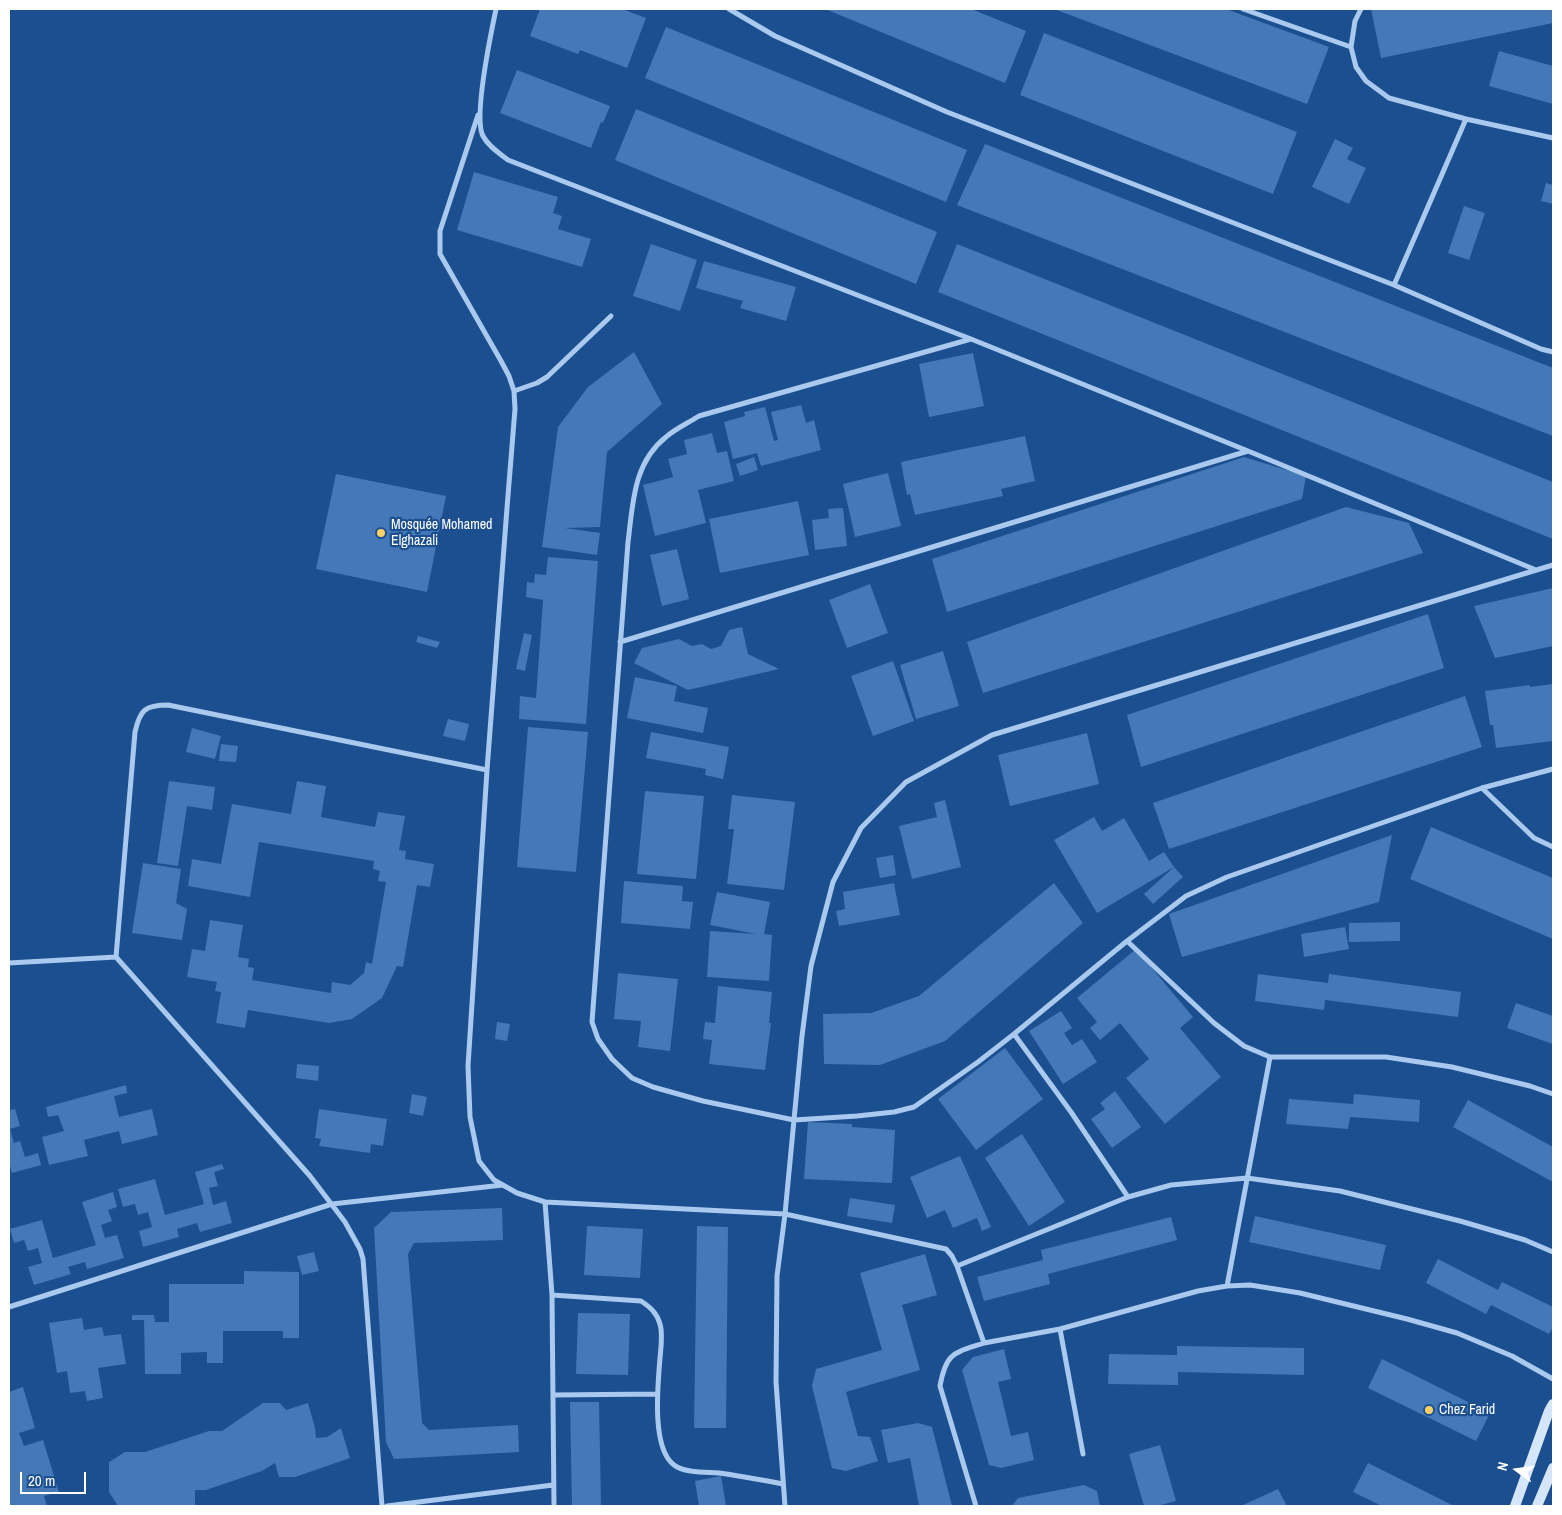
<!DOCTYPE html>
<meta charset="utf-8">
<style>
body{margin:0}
#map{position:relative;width:1562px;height:1515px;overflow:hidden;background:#1b4f8f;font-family:"Archivo Narrow",sans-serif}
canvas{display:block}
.frame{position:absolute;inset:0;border:10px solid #fff;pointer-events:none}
.north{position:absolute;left:1492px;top:1445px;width:50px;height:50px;-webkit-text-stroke:4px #1b4f8f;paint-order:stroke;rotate:284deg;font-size:14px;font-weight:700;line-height:20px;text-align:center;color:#fff}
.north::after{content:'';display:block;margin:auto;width:18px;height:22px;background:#fff;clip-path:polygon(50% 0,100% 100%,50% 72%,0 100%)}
.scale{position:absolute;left:20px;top:1472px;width:66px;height:22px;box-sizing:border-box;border:2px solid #fff;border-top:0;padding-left:6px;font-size:15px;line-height:18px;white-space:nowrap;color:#fff;-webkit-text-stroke:4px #1b4f8f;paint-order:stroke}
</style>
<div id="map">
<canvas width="1562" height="1515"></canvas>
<div class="frame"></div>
<div class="north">N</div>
<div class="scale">20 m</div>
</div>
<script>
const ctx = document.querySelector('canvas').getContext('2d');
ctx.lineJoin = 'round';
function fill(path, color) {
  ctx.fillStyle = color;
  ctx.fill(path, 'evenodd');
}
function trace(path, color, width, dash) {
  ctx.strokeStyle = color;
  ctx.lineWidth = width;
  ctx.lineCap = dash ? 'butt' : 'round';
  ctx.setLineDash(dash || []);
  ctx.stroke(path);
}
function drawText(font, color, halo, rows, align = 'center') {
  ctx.font = font + ' "Archivo Narrow",sans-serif';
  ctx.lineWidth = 4.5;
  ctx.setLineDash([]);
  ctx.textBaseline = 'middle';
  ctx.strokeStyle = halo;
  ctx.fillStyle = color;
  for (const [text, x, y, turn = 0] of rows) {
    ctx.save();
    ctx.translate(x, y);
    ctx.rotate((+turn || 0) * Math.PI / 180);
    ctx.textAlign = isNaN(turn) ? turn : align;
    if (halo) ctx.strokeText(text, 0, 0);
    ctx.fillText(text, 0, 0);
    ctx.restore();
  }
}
const building = new Path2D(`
 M 540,9 L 622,9 L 646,18 L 627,68 L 580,50 L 578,54 L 530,36 Z
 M 825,9 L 971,9 L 1026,31 L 1005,83 Z
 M 1054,9 L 1226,9 L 1329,47 L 1307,104 Z
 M 1371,9 L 1553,9 L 1553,23 L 1381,58 Z
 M 666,27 L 967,150 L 946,202 L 645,78 Z
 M 1044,33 L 1297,132 L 1273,194 L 1020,95 Z
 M 1499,51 L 1553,66 L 1553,104 L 1489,86 Z
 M 517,70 L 610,106 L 603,123 L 601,122 L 591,148 L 500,113 Z
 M 636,109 L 937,232 L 916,284 L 615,160 Z
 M 1335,139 L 1353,148 L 1347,159 L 1366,168 L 1349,204 L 1312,187 Z
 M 985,144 L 1553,368 L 1553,436 L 957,205 Z
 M 474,172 L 558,197 L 553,213 L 562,216 L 558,229 L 591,239 L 582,267 L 457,230 Z
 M 1546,183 L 1553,185 L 1553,204 L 1541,201 Z
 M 1464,206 L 1485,213 L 1469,260 L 1448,253 Z
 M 651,244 L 697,260 L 680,311 L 633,296 Z
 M 957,244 L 1553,482 L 1553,539 L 938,292 Z
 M 704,261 L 796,287 L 786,321 L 740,308 L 743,301 L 696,288 Z
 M 634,352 L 662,404 L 607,452 L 600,527 L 565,528 L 600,533 L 597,555 L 542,547 L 558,427 L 588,387 Z
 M 973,353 L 984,406 L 929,417 L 919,364 Z
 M 801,405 L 806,423 L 814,420 L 821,450 L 761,466 L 757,453 L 733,459 L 724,422 L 745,416 L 744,412 L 765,407 L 774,441 L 778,440 L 771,412 Z
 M 712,433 L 717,453 L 727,451 L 734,481 L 698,490 L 706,523 L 655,536 L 643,485 L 673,477 L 668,459 L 687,454 L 684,440 Z
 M 1025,436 L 1035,481 L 1001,489 L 1003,496 L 915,515 L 910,494 L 907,495 L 901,462 Z
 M 754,457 L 758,470 L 740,476 L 736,464 Z
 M 1244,457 L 1306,476 L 1302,499 L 947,612 L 932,559 Z
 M 888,473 L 901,526 L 855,537 L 843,484 Z
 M 336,474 L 446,496 L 427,592 L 316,569 Z
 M 798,501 L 809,555 L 720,573 L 709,519 Z
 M 1346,507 L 1409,523 L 1423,553 L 983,693 L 967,642 Z
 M 843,508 L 847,546 L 815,550 L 812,520 L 829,518 L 828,509 Z
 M 677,549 L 689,599 L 662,606 L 650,555 Z
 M 548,557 L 598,561 L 586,724 L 519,719 L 520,696 L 536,698 L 543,600 L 526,597 L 527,582 L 534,583 L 535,574 L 546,575 Z
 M 870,584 L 888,633 L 847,648 L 829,600 Z
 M 1553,588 L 1553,646 L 1495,658 L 1474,606 Z
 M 1428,614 L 1444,668 L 1141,767 L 1127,715 Z
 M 742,627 L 748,654 L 779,669 L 688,690 L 634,663 L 642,648 L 679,639 L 692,646 L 702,644 L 711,649 L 721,646 L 729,630 Z
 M 524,633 L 532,635 L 525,671 L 516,669 Z
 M 418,636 L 440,642 L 437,648 L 416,642 Z
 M 943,651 L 959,706 L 916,719 L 900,665 Z
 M 893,661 L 914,721 L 873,736 L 851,676 Z
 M 635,677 L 677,686 L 674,701 L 708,708 L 703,733 L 627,718 Z
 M 1553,684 L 1553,741 L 1496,748 L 1493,725 L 1490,725 L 1485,691 L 1530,685 L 1530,687 Z
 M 1465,696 L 1482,747 L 1169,849 L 1153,803 Z
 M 448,719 L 469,724 L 465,741 L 443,736 Z
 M 528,727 L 588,732 L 576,872 L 517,867 Z
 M 192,728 L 221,736 L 215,759 L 186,752 Z
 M 651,732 L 729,747 L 723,779 L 705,775 L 706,769 L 646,758 Z
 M 1087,733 L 1099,784 L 1010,806 L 998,755 Z
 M 221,744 L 238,746 L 236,762 L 219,761 Z
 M 169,781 L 215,787 L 212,810 L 187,806 L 178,866 L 157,863 Z
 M 297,781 L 326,786 L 321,817 L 375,827 L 378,812 L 405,816 L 399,850 L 406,851 L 405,859 L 434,864 L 430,887 L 417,885 L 403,967 L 397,966 L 382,998 L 352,1019 L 329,1023 L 248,1010 L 245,1028 L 216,1023 L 221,992 L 215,991 L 217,982 L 187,977 L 192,949 L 205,951 L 210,920 L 243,925 L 238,957 L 249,959 L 248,967 L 254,968 L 252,980 L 331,993 L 332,982 L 350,985 L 364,973 L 366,962 L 372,964 L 386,882 L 378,881 L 380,871 L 373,869 L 374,861 L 259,842 L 250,897 L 188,886 L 192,859 L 221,864 L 232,804 L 291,814 Z
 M 645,791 L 704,796 L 696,879 L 637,874 Z
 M 732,795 L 795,802 L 784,890 L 727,884 L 734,829 L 728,829 Z
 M 945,800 L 961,867 L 912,879 L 899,826 L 937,817 L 934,803 Z
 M 1094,817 L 1102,831 L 1124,818 L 1149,861 L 1164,852 L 1174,867 L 1097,913 L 1054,840 Z
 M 1431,827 L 1553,878 L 1553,939 L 1410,879 Z
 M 1392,835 L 1379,902 L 1182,957 L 1169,914 Z
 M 893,855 L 896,875 L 880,878 L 876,858 Z
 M 143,863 L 181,869 L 176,903 L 187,909 L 182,940 L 132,933 Z
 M 1174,867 L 1183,877 L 1153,904 L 1144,894 Z
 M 624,881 L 683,886 L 682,901 L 693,902 L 690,929 L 621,923 Z
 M 894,883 L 900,915 L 839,926 L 836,911 L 845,909 L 843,892 Z
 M 1054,883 L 1083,923 L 945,1041 L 880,1065 L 824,1064 L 823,1014 L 871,1013 L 919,996 Z
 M 717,892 L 770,902 L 764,934 L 772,935 L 769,981 L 707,977 L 710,931 L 756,934 L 710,925 Z
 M 1400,922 L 1400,941 L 1349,942 L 1349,923 Z
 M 1345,927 L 1349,949 L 1304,957 L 1301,934 Z
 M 1136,949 L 1193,1017 L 1180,1028 L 1221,1077 L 1165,1124 L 1126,1078 L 1149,1059 L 1120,1023 L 1100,1040 L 1090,1028 L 1097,1022 L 1077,998 Z
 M 618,973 L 678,979 L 670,1051 L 638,1047 L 641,1021 L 614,1019 Z
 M 1258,974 L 1328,983 L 1329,974 L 1461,992 L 1458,1017 L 1325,1000 L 1324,1010 L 1255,1001 Z
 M 718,986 L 772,992 L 769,1023 L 771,1023 L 765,1070 L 709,1064 L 712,1040 L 703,1039 L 705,1022 L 715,1023 Z
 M 1516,1003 L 1553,1016 L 1553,1044 L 1507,1028 Z
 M 1061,1011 L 1072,1028 L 1064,1033 L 1072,1045 L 1082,1039 L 1097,1062 L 1063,1084 L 1029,1031 Z
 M 497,1022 L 510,1024 L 507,1041 L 495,1039 Z
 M 1005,1048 L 1043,1099 L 976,1150 L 938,1099 Z
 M 297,1064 L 319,1066 L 318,1081 L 296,1078 Z
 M 126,1085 L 127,1093 L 114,1096 L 119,1117 L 152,1109 L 158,1135 L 122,1144 L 119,1131 L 84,1140 L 88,1156 L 49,1165 L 42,1137 L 64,1131 L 58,1115 L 48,1117 L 46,1107 Z
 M 1115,1091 L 1141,1127 L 1112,1148 L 1091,1119 L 1105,1109 L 1100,1103 Z
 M 412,1094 L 427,1097 L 423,1116 L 409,1113 Z
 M 1354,1094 L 1420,1100 L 1419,1122 L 1350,1117 L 1348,1129 L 1286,1124 L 1289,1099 L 1353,1104 Z
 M 1468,1100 L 1553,1147 L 1553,1182 L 1453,1127 Z
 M 15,1109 L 20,1126 L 10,1129 L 14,1143 L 20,1141 L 25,1157 L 38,1153 L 41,1165 L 12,1173 L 9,1162 L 9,1110 Z
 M 319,1109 L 387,1119 L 383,1146 L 371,1144 L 370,1153 L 319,1146 L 321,1139 L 315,1138 Z
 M 808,1122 L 852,1124 L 852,1127 L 895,1130 L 892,1183 L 804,1179 Z
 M 1022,1134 L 1065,1202 L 1029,1226 L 985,1158 Z
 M 960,1156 L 991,1227 L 982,1231 L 977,1218 L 953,1228 L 945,1210 L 927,1218 L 910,1177 Z
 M 222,1164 L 224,1169 L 214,1172 L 218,1186 L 209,1188 L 213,1205 L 226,1201 L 232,1223 L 200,1232 L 197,1223 L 177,1229 L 179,1237 L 143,1247 L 139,1231 L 152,1227 L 148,1212 L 138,1215 L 135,1204 L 123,1207 L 118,1189 L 155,1179 L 165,1215 L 204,1204 L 195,1172 Z
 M 113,1192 L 117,1207 L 108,1210 L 112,1221 L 101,1225 L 105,1238 L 117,1235 L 124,1258 L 87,1269 L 85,1262 L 68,1267 L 71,1274 L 34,1285 L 28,1267 L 42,1263 L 38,1248 L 28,1251 L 24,1240 L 14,1243 L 10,1229 L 42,1220 L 53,1258 L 96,1245 L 82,1202 Z
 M 850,1198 L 895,1205 L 892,1223 L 847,1216 Z
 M 502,1208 L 503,1240 L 414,1243 L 408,1254 L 422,1423 L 429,1430 L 518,1425 L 519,1452 L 394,1459 L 386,1442 L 374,1228 L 391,1212 Z
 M 1255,1216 L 1386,1245 L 1380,1270 L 1249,1242 Z
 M 1171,1217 L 1177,1240 L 1048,1274 L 1050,1284 L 984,1301 L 977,1277 L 1043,1260 L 1041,1250 Z
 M 587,1226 L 643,1229 L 640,1278 L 584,1275 Z
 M 697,1226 L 728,1227 L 726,1428 L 694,1428 Z
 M 314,1252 L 319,1271 L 302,1275 L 297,1256 Z
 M 925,1254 L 937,1295 L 902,1305 L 920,1370 L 846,1392 L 858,1436 L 870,1437 L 878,1461 L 846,1471 L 832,1468 L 812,1386 L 816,1369 L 882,1350 L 860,1273 Z
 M 1438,1259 L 1498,1290 L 1502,1282 L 1553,1307 L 1553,1327 L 1549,1334 L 1491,1305 L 1486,1314 L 1426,1283 Z
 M 244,1271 L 299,1272 L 299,1338 L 283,1338 L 283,1331 L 223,1331 L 223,1363 L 207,1363 L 207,1352 L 181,1353 L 181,1374 L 145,1374 L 144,1320 L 132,1320 L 132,1315 L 154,1315 L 155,1322 L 169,1322 L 169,1284 L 244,1284 Z
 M 578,1313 L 630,1314 L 628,1375 L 576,1374 Z
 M 82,1318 L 84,1330 L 102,1327 L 104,1336 L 121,1334 L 126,1364 L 98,1368 L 103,1398 L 87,1401 L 85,1391 L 70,1393 L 67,1371 L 57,1373 L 49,1323 Z
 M 1177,1346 L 1304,1348 L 1304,1375 L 1178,1372 L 1178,1385 L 1108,1384 L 1109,1354 L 1177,1355 Z
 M 1004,1349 L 1011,1379 L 998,1382 L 1011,1436 L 1028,1432 L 1034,1460 L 1001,1468 L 989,1465 L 962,1370 L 973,1357 Z
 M 1382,1359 L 1490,1413 L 1476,1441 L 1368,1388 Z
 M 23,1387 L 35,1428 L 19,1433 L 24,1446 L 43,1440 L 59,1492 L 44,1496 L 47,1506 L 9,1506 L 9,1392 Z
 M 570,1402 L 599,1402 L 601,1506 L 572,1506 Z
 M 263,1403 L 280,1403 L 286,1410 L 308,1403 L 315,1428 L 316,1438 L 327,1437 L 341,1428 L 350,1458 L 295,1477 L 279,1477 L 275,1463 L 262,1471 L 206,1490 L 195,1490 L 195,1506 L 118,1506 L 109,1492 L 109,1462 L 125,1452 L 145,1452 L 209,1431 L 222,1431 Z
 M 918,1423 L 932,1427 L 952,1506 L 919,1506 L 910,1458 L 888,1463 L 881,1430 Z
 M 1160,1445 L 1176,1501 L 1157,1506 L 1144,1506 L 1129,1454 Z
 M 1368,1463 L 1454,1506 L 1382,1506 L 1353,1492 Z
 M 721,1476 L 726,1506 L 699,1506 L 695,1481 Z
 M 1084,1485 L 1097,1491 L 1100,1506 L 1012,1506 L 1018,1498 Z
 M 1278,1489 L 1287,1506 L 1241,1506 Z`);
const minor = new Path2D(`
 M 496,9 C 491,33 473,117 483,136 C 488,146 499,153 508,160 L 971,339 L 1248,451 L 1536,570
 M 729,9 L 775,36 L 947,112 L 1394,285 L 1541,349 L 1553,352
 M 1243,9 L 1351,47
 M 1361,9 L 1355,21 L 1351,47 L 1356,67 L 1366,81 L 1389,98 L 1466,119 L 1553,138
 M 478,115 L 440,231 L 440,254 L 501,361 L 509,376 L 514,391 L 515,409 L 507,508 L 487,770
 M 1394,285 L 1466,119
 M 971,339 L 699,416 C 688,423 675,429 666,437 C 633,463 633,504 628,542 L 592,1022 L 598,1039 L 612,1059 L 632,1078 L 653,1087 L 703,1101 L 794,1120 L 857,1116 L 894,1112 L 914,1107 L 978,1062 L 1014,1034 L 1127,941 L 1186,896 L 1227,877 L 1482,788 L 1553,769
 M 514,391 L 537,383 L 547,377 L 611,316
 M 620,642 L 1248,451
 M 1482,788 L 1534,838 L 1553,847
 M 1127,941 L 1214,1023 L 1244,1046 L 1270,1057 L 1386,1057 L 1452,1067 L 1530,1086 L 1553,1094
 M 9,963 L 116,957
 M 1014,1034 L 1071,1112 L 1128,1197
 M 545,1202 L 552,1295 L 554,1506
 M 957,1266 L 1128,1197 L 1171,1185 L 1247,1178 L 1340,1191 L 1460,1221 L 1525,1240 L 1553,1252
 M 1227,1286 L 1270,1057
 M 552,1295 L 641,1301 C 650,1307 657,1313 660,1324 C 663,1334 661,1347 660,1358 C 658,1384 651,1448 674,1465 C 684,1473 707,1472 719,1473 C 741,1476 762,1480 783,1484
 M 9,1307 L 332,1204 L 503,1185
 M 1060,1329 L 1083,1454
 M 984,1343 L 1060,1329 L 1198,1291 L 1227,1286 L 1250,1285 L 1300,1293 L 1407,1319 L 1457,1333 L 1512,1356 L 1553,1379
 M 553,1395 L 657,1394
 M 382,1506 L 363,1259 L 360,1249 L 345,1222 L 310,1176 L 116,957 L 135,732 C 140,710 145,705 168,705 L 487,770 L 468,1066 L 470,1117 L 479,1161 L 494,1180 L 517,1193 L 545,1202 L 785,1214 L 946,1249 L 952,1256 L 957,1266 L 984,1343 C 954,1353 946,1352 940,1386 L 976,1506
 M 387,1506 L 553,1485
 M 785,1506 L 776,1382 L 777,1276 L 785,1214 L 802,1036 L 811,966 L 833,882 L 861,828 L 906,782 L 992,735 L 1553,565`);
const secondary = new Path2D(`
 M 1515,1506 L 1549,1411 L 1553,1404
 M 1537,1506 L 1553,1468`);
const markers = [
 [381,533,5,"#ffd166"],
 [1429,1410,5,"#ffd166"]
];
const poiNames = [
 ["Mosquée Mohamed",391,525],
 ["Elghazali",391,541],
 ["Chez Farid",1439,1410]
];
fill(building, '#4478b7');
trace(minor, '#a9c9ee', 5);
trace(secondary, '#d6e6fa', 10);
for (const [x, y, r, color] of markers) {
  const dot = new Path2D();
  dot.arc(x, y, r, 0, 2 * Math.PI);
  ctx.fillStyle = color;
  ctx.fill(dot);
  trace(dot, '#1b4f8f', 2);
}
drawText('14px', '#fff', '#1b4f8f', poiNames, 'left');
</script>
